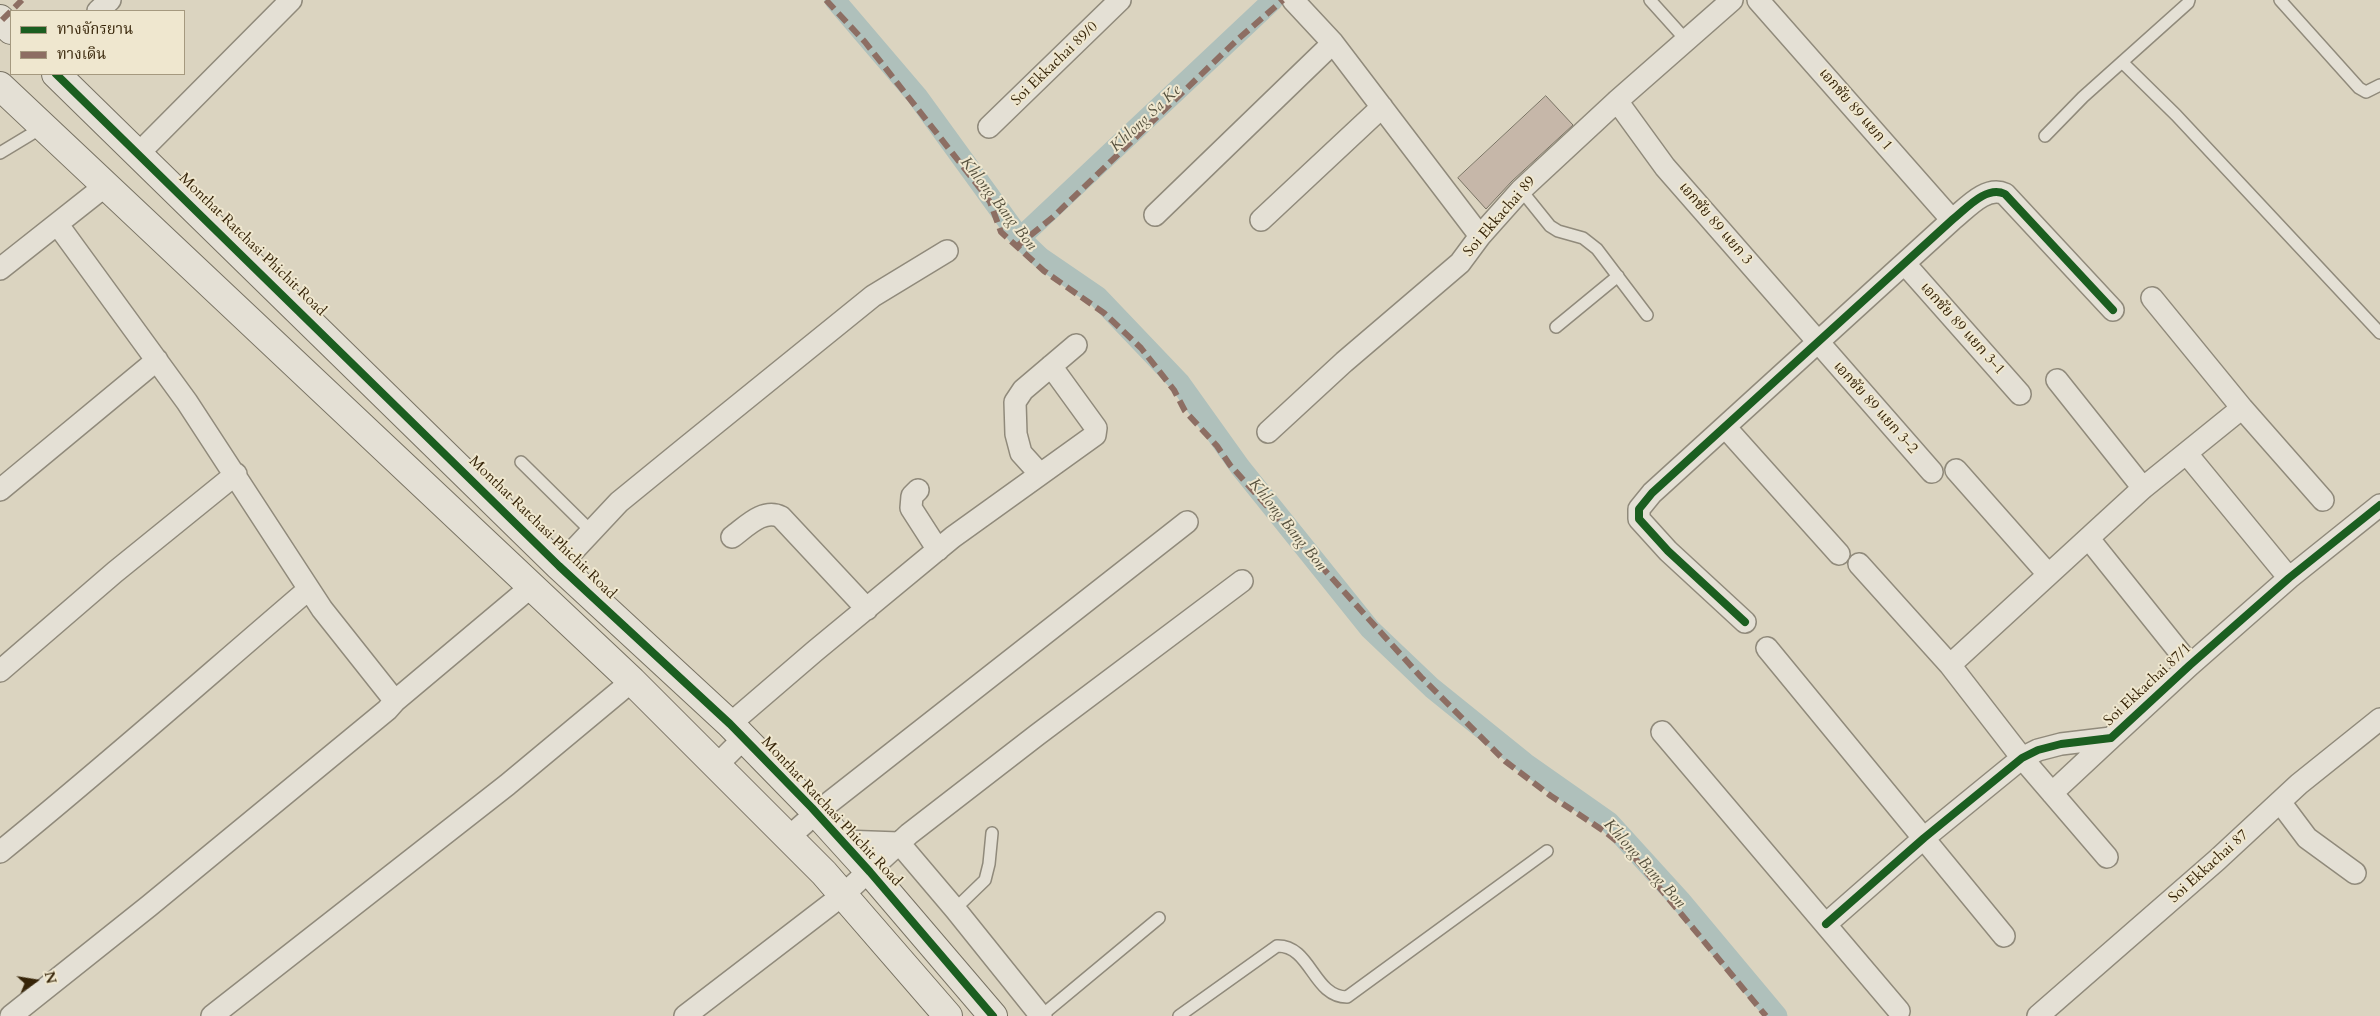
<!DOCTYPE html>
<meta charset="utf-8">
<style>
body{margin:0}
#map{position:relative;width:2380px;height:1016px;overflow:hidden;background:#dbd4c0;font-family:Cardo,"Noto Serif Thai",serif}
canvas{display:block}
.legend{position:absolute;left:10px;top:10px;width:175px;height:65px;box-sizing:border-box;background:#efe7cf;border:1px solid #a5997f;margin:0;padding:6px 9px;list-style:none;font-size:15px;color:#362408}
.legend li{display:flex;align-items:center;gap:10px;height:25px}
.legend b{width:25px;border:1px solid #a5997f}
.north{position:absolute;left:10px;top:956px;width:50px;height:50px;-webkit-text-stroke:4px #efe7cf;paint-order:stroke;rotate:77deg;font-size:14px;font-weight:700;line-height:20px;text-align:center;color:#362408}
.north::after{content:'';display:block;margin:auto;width:18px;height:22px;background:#362408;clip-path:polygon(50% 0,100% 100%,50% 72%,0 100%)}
</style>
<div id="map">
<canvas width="2380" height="1016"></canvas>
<ul class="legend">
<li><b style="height:6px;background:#1b5e20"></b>ทางจักรยาน</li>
<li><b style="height:6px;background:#8d6e63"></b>ทางเดิน</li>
</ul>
<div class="north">N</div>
</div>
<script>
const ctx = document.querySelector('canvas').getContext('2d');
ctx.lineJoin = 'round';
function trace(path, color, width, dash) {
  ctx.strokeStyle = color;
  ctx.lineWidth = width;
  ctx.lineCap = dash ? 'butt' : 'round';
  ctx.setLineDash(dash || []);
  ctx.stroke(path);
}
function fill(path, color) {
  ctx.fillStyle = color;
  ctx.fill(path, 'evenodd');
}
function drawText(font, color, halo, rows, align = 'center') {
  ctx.font = font + ' Cardo,"Noto Serif Thai",serif';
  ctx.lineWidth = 4;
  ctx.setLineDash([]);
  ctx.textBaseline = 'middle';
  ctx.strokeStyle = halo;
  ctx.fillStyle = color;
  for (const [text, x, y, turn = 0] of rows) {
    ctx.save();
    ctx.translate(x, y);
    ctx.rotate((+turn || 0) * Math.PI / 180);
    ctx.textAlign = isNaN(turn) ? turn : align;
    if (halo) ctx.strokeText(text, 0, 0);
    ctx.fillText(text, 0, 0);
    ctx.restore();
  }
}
const canal = new Path2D(`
 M 835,0 L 917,96 L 1020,238 L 1041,258 L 1098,297 L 1180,383 L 1240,467 L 1370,629 L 1432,688 L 1525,763 L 1609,822 L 1680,900 L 1777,1016
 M 1020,238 L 1273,0`);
const building = new Path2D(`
 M 1546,96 L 1573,125 L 1512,181 L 1486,209 L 1458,178 Z`);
const lane = new Path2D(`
 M 1650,0 L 1686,40
 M 2280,0 L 2359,88 L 2366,92 L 2380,85
 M 2122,62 L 2176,115 L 2380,333
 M 2045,136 L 2083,97 L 2188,3 L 2189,0
 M 0,153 L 43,127
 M 1521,190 L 1550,226 L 1558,231 L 1583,238 L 1597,249 L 1647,315
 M 1556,327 L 1618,276
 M 521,462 L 591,531
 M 955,909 L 985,880 L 989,864 L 992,833
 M 1041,1016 L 1159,918
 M 1179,1016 L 1277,946 C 1311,945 1313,997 1347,997 L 1547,851`);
const street = new Path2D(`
 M 1293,0 L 1333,43 L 1480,236
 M 1758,0 L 1952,220
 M 98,11 L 110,0
 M 1617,101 L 1665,167 L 1932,472
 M 989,127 L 1120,0
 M 138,154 L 291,0
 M 1155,215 L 1333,43
 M 1261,220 L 1382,107
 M 58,225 L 187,402 L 322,609 L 395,701 L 532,586
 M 1905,264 L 2020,394
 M 0,269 L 105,186
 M 2152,298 L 2242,408 L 2323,500
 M 2057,380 L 2143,488
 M 1726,428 L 1839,554
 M 1268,432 L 1344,362 L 1460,263 L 1480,236 L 1521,190 L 1617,101 L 1732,0
 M 2187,454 L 2289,578
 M 1956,470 L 2048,574
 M 1040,474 L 1021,453 L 1016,434 L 1015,402 L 1023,390 L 1076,345
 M 0,490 L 157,360
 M 918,490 L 912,496 L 911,508 L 938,550
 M 732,537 C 746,527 763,508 781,517 L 867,609
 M 2089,539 L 2190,665
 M 1859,564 L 1950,665 L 2022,758 L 2107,857
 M 559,566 L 619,502 L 684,449 L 873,296 L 947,251
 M 1745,622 L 1668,551 L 1639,519 L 1639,509 L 1652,493 L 1952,220 C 1966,209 1986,185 2005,194 L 2113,310
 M 1767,648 L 2004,936
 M 1950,665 L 2143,488 L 2242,408
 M 0,671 L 115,572 L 236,474
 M 730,724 L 815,651 L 953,537 L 1095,435 L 1096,428 L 1051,366
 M 1662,732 L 1899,1011
 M 717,765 L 743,739
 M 2052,793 L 2111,738
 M 2280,802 L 2307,838 L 2355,873
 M 789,837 L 816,813 L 1187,522
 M 842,841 L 899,843 L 955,909 L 1041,1016
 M 0,852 C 105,767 206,677 309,589
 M 1826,924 L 1924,838 L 2022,758 L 2038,750 L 2061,744 L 2111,738 L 2190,665 L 2289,578 L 2380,505
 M 11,1016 L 149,906 L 387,710 L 395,701
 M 212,1016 L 507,785 L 632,681
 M 685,1016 L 844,894 L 909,834 L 1037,735 L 1242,581
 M 2038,1016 L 2217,860 L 2299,784 L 2380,719`);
const secondary = new Path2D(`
 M 0,19 L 11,30
 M 56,74 L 559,566 L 730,724 L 812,808 L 870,872 L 993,1016
 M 0,86 L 632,681 L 824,873 L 948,1016`);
const quiet = new Path2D(`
 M 826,0 L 865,42 L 983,192 L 990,202 L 1001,232 L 1044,271 L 1104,313 L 1141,348 L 1174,390 L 1185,411 L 1217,446 L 1230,465 L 1421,677 L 1505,761 L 1551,796 L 1604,831 L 1629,851 L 1766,1016
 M 2,20 L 22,0
 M 1016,247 L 1053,217 L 1237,40 L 1283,0`);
const cycleway = new Path2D(`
 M 56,74 L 559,566 L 730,724 L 812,808 L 870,872 L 993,1016
 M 1745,622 L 1668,551 L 1639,519 L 1639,509 L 1652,493 L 1952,220 C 1966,209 1986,185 2005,194 L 2113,310
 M 1826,924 L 1924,838 L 2022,758 L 2038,750 L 2061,744 L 2111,738 L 2190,665 L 2289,578 L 2380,505`);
const streetNames = [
 ["Soi Ekkachai 89/0",1055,64,-44],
 ["เอกชัย 89 แยก 1",1855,110,49],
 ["Soi Ekkachai 89",1500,217,-49],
 ["เอกชัย 89 แยก 3",1715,224,49],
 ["Monthat Ratchasi Phichit Road",252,245,44],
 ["เอกชัย 89 แยก 3-1",1962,329,48],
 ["เอกชัย 89 แยก 3-2",1875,408,48],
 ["Monthat Ratchasi Phichit Road",542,528,44],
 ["Soi Ekkachai 87/1",2148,685,-43],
 ["Monthat Ratchasi Phichit Road",831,812,47],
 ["Soi Ekkachai 87",2209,867,-42]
];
const waterNames = [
 ["Khlong Sa Ke",1146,119,-43],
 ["Khlong Bang Bon",998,204,52],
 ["Khlong Bang Bon",1287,525,51],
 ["Khlong Bang Bon",1644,864,48]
];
trace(canal, '#afc0bb', 21);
fill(building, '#c6b7a9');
trace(building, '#787263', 1);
trace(lane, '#908a7b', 14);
trace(street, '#908a7b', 24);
trace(secondary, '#787263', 30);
trace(lane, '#e4e0d5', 11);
trace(street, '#e4e0d5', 21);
trace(secondary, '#e4e0d5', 28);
trace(quiet, '#8d6e63', 6, [12, 6]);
trace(cycleway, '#1b5e20', 8);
drawText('15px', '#362408', '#efe7cf', streetNames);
drawText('italic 16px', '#55503d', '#efe7cf', waterNames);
</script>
